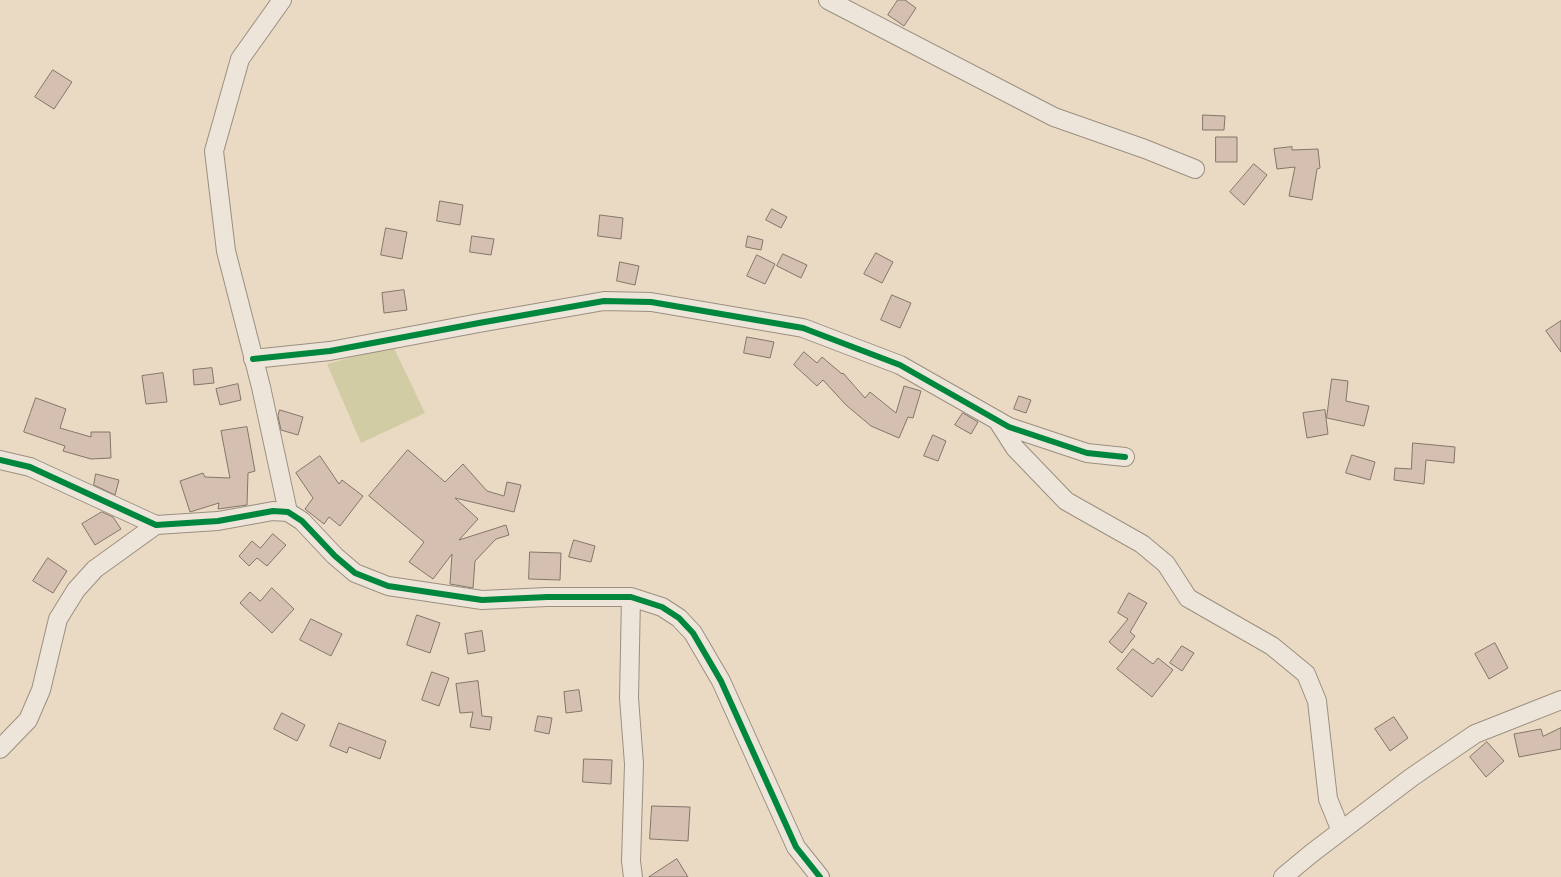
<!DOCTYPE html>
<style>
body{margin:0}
canvas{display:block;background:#eadac3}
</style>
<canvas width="1561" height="877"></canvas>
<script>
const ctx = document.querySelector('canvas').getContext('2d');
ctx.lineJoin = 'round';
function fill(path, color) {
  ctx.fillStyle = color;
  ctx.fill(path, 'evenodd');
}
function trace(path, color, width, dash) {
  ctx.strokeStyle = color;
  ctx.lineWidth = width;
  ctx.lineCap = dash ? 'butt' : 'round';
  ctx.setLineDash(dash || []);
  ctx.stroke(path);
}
const green = new Path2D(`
 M 393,346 L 425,413 L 361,443 L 327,364 Z`);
const building = new Path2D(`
 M 898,0 L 905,0 L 916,8 L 904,26 L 888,15 Z
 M 53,70 L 72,82 L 54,109 L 35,97 Z
 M 1203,115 L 1225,116 L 1224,130 L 1203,130 Z
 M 1216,137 L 1237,137 L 1237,162 L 1216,162 Z
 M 1292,147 L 1292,150 L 1318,149 L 1320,168 L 1317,169 L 1312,200 L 1289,196 L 1295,167 L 1277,169 L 1274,149 Z
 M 1254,164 L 1267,175 L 1244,205 L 1230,192 Z
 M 440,201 L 463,205 L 460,225 L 437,221 Z
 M 772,209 L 787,217 L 781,228 L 766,220 Z
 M 600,215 L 623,218 L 621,239 L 598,236 Z
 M 386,228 L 407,232 L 402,259 L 381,255 Z
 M 472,236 L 494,239 L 491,255 L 470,252 Z
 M 748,236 L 763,240 L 761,250 L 746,247 Z
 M 876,253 L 893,262 L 882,283 L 864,274 Z
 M 783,254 L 807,265 L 801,278 L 777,266 Z
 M 757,255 L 775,264 L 765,284 L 747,276 Z
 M 620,262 L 639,266 L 635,285 L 617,281 Z
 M 404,290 L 407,310 L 384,313 L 382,293 Z
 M 892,295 L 911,303 L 900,328 L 881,320 Z
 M 1561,321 L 1561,352 L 1546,331 Z
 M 747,337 L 774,342 L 770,358 L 744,353 Z
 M 804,352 L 817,363 L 822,357 L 842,374 L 843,373 L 865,398 L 870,392 L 896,413 L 904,386 L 921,391 L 913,418 L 908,417 L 899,438 L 871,426 L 846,405 L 823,380 L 817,386 L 794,365 Z
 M 212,368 L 214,383 L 194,385 L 193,370 Z
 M 163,373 L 167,402 L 146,404 L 142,376 Z
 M 1332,379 L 1348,381 L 1346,401 L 1369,406 L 1364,426 L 1327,418 Z
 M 238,384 L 241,400 L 220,405 L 216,389 Z
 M 1019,396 L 1031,400 L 1026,413 L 1014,409 Z
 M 36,398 L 66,409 L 60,428 L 91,437 L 91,432 L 110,432 L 111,458 L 91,459 L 63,451 L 65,446 L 24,432 Z
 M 280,410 L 303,417 L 298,435 L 281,430 L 278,416 Z
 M 1325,410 L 1328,434 L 1307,438 L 1303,413 Z
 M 963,413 L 978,422 L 971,434 L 955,425 Z
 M 247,427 L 255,471 L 248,473 L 247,505 L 218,509 L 219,503 L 190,512 L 180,481 L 203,473 L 205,477 L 230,478 L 221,431 Z
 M 933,435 L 946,441 L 938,461 L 924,456 Z
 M 1413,443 L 1455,447 L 1454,463 L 1426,460 L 1424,484 L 1394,480 L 1395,468 L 1411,469 Z
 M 408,450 L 445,482 L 463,464 L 487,491 L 504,496 L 507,482 L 521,485 L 514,512 L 455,498 L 478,519 L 459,540 L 506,525 L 509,535 L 496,539 L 475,561 L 473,588 L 450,584 L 452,554 L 433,579 L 409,562 L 424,542 L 369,496 Z
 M 1352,455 L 1375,462 L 1370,480 L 1346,473 Z
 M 320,456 L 339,484 L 342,480 L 363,496 L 340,526 L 329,517 L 324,524 L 305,509 L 313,498 L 296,473 Z
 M 96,474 L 119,480 L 115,495 L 94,485 Z
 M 102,512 L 113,517 L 121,529 L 95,545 L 82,524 Z
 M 273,534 L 286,545 L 267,566 L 257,558 L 249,566 L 239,556 L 252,541 L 260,548 Z
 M 574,540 L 595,546 L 591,562 L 569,557 Z
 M 530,552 L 561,553 L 560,580 L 529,579 Z
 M 48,558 L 67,571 L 53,593 L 33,581 Z
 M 272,588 L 294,609 L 272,633 L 240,603 L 250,592 L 260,601 Z
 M 1129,593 L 1147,603 L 1130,632 L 1135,636 L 1122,653 L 1109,642 L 1128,619 L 1118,613 Z
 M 417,615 L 440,623 L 430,653 L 407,645 Z
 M 311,619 L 342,634 L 331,656 L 300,640 Z
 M 482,631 L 485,651 L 468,654 L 465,634 Z
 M 1495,643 L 1508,668 L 1489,679 L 1475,654 Z
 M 1182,646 L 1194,653 L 1182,671 L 1170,663 Z
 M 1133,649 L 1153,664 L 1158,658 L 1173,670 L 1152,697 L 1117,669 Z
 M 432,672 L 449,678 L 439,706 L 422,700 Z
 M 478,681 L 482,716 L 492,717 L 490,730 L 470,727 L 473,712 L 460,713 L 456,684 Z
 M 579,690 L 582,711 L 566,713 L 564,692 Z
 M 282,713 L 305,725 L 297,741 L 274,729 Z
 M 538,716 L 552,718 L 549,734 L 535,731 Z
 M 1394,717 L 1408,738 L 1390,751 L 1375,729 Z
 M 339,723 L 386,741 L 380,759 L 349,747 L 347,753 L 330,746 Z
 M 1561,728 L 1561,749 L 1519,757 L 1514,734 L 1541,729 L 1543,736 Z
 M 1487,742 L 1504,761 L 1486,777 L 1470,757 Z
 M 584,759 L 612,760 L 611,784 L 583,782 Z
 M 652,806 L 690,807 L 688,841 L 650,839 Z
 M 677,859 L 688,877 L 649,877 Z`);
const minor = new Path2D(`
 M 282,0 L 240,59 L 214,151 L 226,251 L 261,387 L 288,512
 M 828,0 L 1054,117 L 1145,149 L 1195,169
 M 253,359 L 330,351 L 479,323 L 604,301 L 651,302 L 803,328 L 900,365 L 1009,427 L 1087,453 L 1125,457
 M 997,420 L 1015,448 L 1066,501 L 1142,544 L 1166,564 L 1188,598 L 1272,646 L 1306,674 L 1317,701 L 1328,799 L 1341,831
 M 0,460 L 30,467 L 156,525 L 218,521 L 273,511 L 288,512 L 302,521 L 335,556 L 355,573 L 388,586 L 482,600 L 547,597 L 631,597 L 662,607 L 679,618 L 693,633 L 721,681 L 796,847 L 820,877
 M 631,597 L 629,698 L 634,764 L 631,861 L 633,877
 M 0,749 L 28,720 L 41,690 L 58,619 L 76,590 L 95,569 L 156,525
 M 1283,877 L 1312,853 L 1412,777 L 1475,734 L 1561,700`);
const cycleway = new Path2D(`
 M 253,359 L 330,351 L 479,323 L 604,301 L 651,302 L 803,328 L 900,365 L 1009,427 L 1087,453 L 1125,457
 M 0,460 L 30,467 L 156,525 L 218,521 L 273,511 L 288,512 L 302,521 L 335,556 L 355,573 L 388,586 L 482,600 L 547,597 L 631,597 L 662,607 L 679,618 L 693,633 L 721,681 L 796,847 L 820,877`);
fill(green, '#d2cca5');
fill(building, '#d5bfb1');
trace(building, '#827669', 1);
trace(minor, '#9b8f80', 20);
trace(minor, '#ede5d9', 18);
trace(cycleway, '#00873e', 6);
</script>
